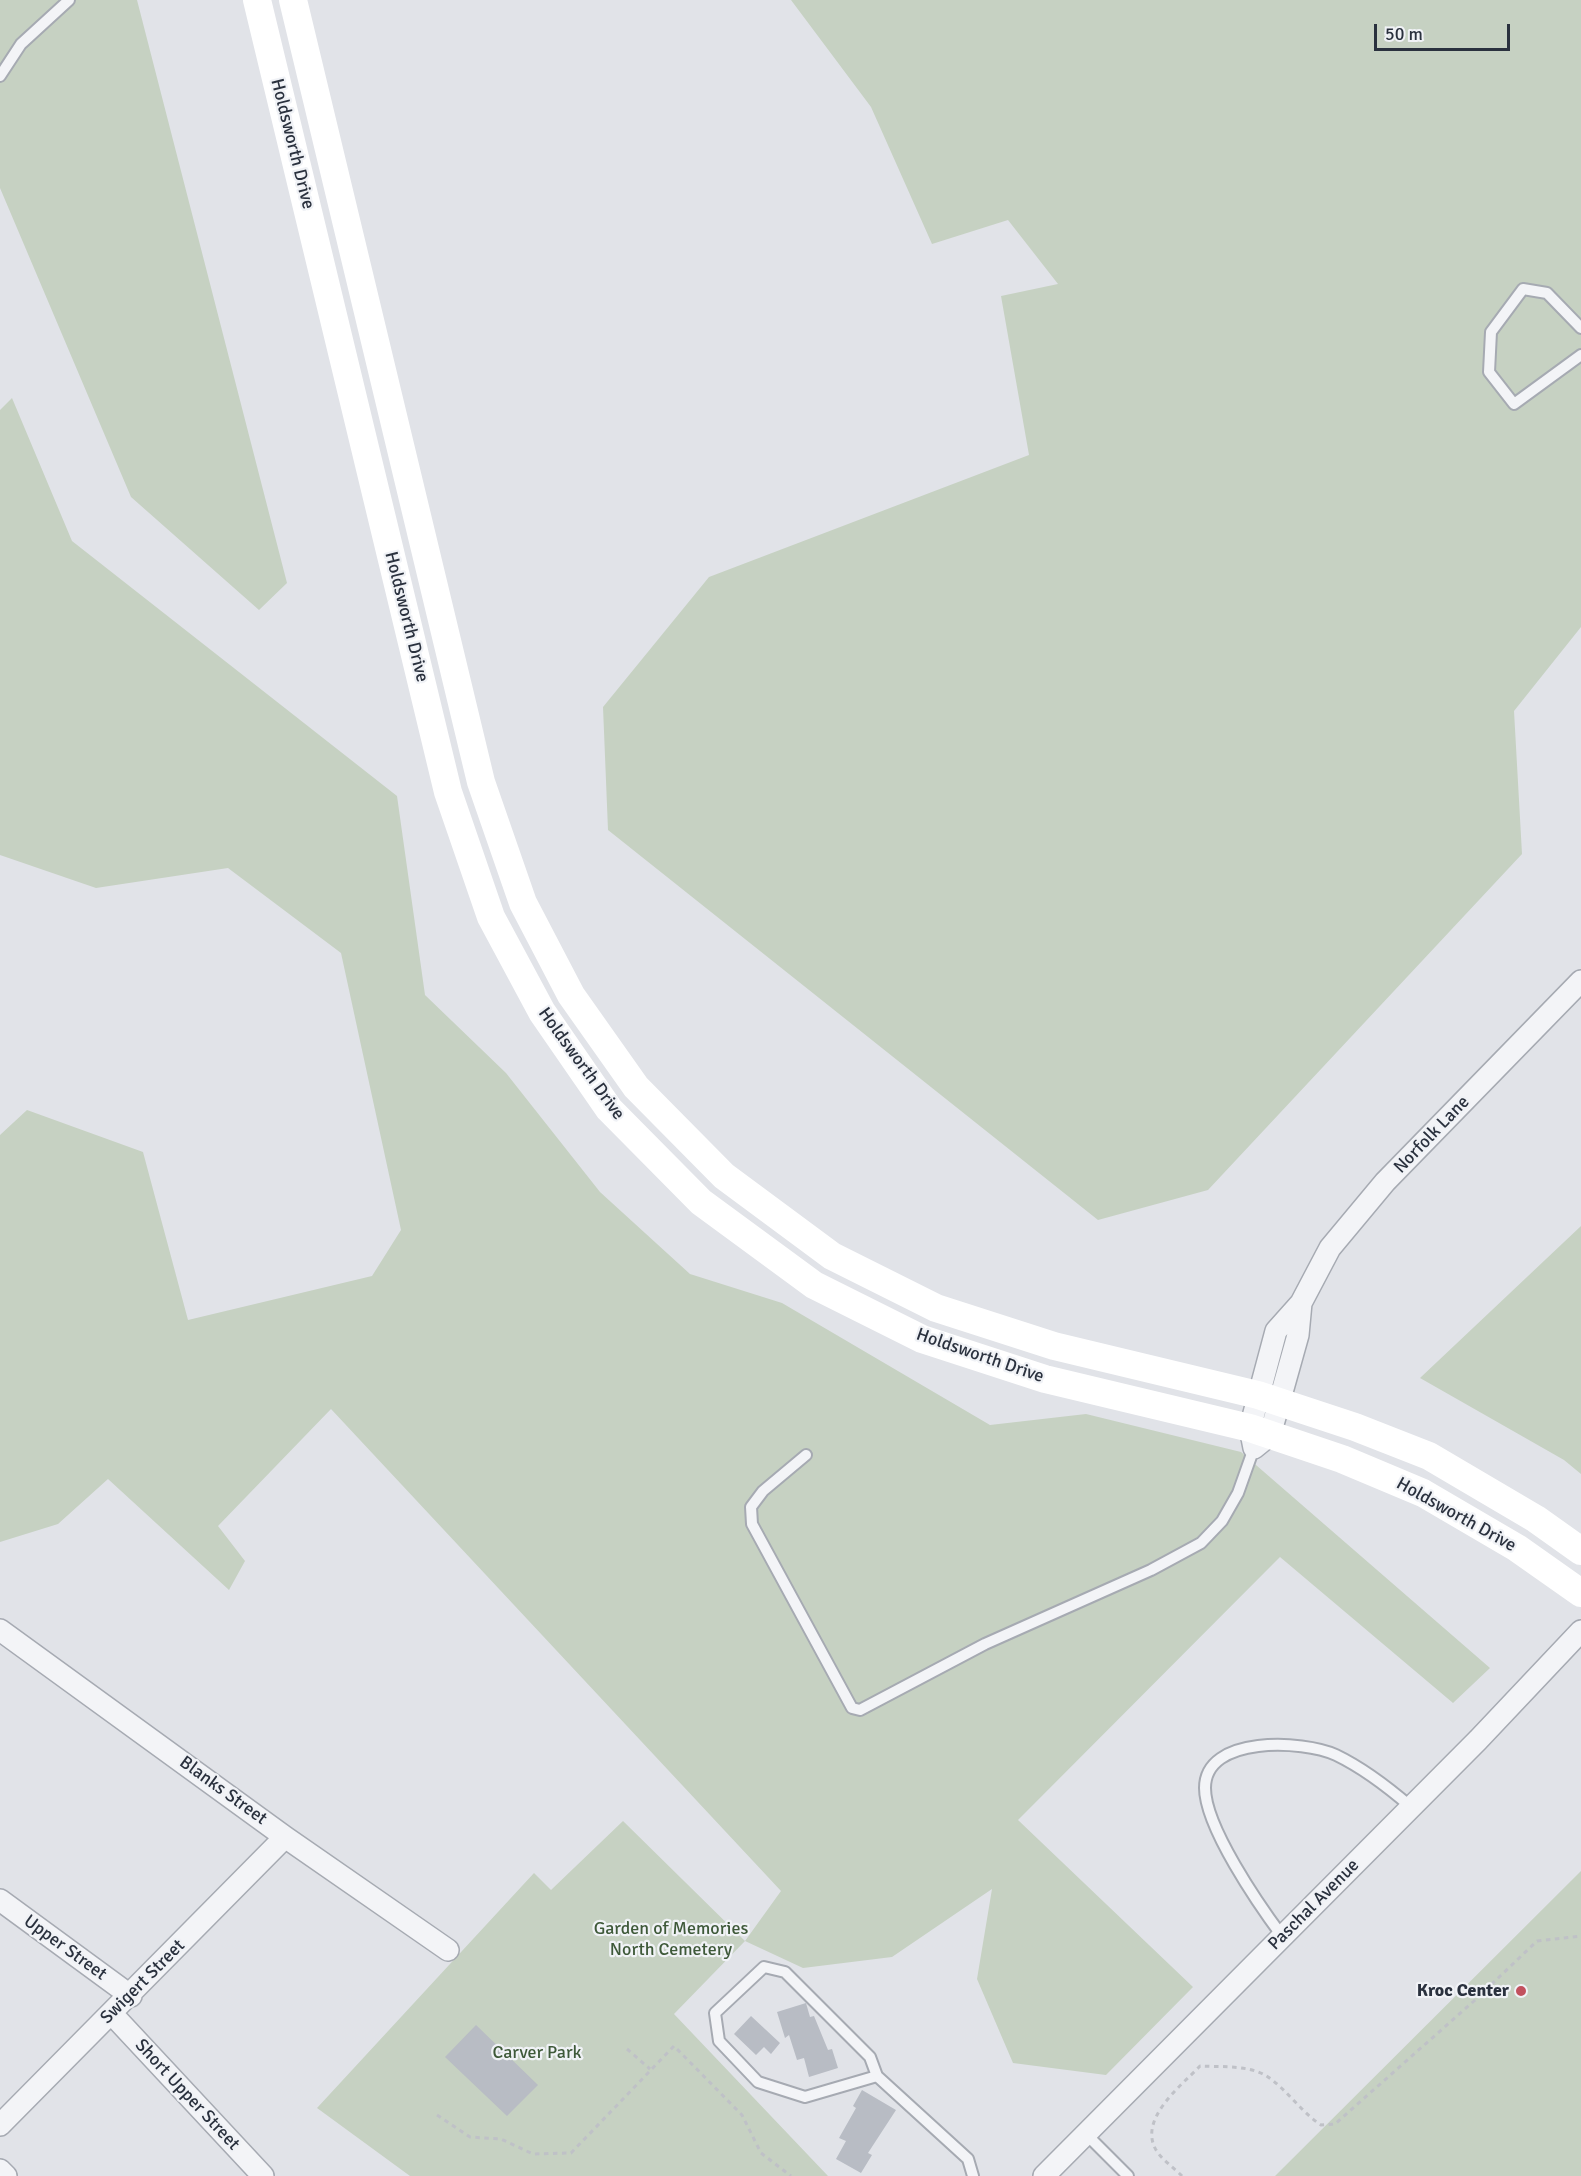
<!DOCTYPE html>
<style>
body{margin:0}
#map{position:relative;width:1581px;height:2176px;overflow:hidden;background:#e1e3e8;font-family:Signika,sans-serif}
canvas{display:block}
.scale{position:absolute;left:1374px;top:24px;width:136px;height:27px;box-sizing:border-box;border:3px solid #2a313e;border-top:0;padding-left:8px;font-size:18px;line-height:21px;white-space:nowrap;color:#2a313e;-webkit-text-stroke:4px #f0f2f6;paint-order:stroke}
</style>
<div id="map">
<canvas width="1581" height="2176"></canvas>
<div class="scale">50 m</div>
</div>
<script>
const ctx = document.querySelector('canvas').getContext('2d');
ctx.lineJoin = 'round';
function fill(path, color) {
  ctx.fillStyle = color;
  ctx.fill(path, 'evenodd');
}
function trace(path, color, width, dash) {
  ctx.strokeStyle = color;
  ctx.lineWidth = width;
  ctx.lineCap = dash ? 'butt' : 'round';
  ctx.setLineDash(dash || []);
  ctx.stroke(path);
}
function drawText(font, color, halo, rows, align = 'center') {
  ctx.font = font + ' Signika,sans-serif';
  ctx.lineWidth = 4.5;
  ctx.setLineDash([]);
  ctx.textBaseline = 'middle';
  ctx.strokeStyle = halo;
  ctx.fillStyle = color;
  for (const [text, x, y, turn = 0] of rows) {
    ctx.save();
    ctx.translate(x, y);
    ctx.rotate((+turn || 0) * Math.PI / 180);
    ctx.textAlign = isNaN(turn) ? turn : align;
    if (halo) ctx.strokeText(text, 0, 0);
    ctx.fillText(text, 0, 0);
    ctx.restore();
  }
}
const green = new Path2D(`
 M 0,0 L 137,0 L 287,583 L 259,610 L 131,497 L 0,188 Z
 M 791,0 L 1581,0 L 1581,627 L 1514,711 L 1522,854 L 1208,1190 L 1098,1220 L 608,830 L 603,707 L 709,577 L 1029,455 L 1001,296 L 1058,284 L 1008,220 L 932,244 L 871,107 Z
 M 12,398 L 72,541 L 397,796 L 425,995 L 506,1073 L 600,1192 L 690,1274 L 782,1303 L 990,1425 L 1086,1414 L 1241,1452 L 1490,1668 L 1453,1703 L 1280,1557 L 1018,1820 L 1193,1987 L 1106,2075 L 1013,2063 L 977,1979 L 992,1889 L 892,1957 L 803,1968 L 745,1941 L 674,2014 L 828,2176 L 410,2176 L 317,2108 L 534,1873 L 551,1890 L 623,1821 L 745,1941 L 781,1891 L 331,1409 L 218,1526 L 245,1561 L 229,1590 L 108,1479 L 58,1524 L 0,1542 L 0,1135 L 27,1110 L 143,1152 L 188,1320 L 372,1276 L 401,1230 L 341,953 L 228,868 L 96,888 L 0,855 L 0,410 Z
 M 1581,1226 L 1581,1474 L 1564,1460 L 1420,1378 Z
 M 1581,1871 L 1581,2176 L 1275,2176 Z`);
const building = new Path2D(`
 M 806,2003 L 810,2017 L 814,2016 L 828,2050 L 832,2049 L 838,2068 L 809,2077 L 804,2058 L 797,2060 L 789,2035 L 785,2038 L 777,2012 Z
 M 751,2016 L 780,2043 L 771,2054 L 764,2047 L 756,2055 L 734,2034 Z
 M 476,2025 L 538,2085 L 507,2116 L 445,2057 Z
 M 862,2090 L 896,2110 L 868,2153 L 872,2155 L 861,2173 L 836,2159 L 846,2141 L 839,2138 L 856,2108 L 853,2106 Z`);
const path = new Path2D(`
 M 627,2049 L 650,2069
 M 437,2115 L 470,2137 L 501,2139 L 533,2154 L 571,2153 L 674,2046 L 742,2115 L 761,2153 L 791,2176
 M 1182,2176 C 1175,2169 1164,2161 1158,2153 C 1135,2121 1181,2086 1200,2066 C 1220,2067 1247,2065 1265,2075 C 1286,2088 1301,2112 1321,2125 L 1335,2124 L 1474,2001 L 1537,1941 L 1581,1936`);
const lane = new Path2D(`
 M 0,76 L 21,44 L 69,0
 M 1581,328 L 1547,293 L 1523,289 L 1491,332 L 1489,372 L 1514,404 L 1581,355
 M 806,1455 L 763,1491 L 751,1507 L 752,1524 L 852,1708 L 860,1710 L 985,1644 L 1151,1570 L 1201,1543 L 1222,1521 L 1238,1493 L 1254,1448
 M 1282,1936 C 1259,1905 1205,1827 1205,1788 C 1205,1735 1303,1740 1336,1755 C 1363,1768 1389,1788 1411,1807
 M 877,2076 L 805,2097 L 758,2082 L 719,2041 L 715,2013 L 764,1967 L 785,1972 L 870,2057 L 877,2076 L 968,2159 L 973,2176
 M 1086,2134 L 1128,2176`);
const street = new Path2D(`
 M 1301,1303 L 1298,1335 L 1270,1435 L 1254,1448 L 1250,1428 L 1276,1331 L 1301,1303 L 1330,1248 L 1385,1182 L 1581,981
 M 0,1630 L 285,1837 L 448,1950
 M 0,1900 L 131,1996
 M 112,2014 L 263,2176
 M 0,2125 L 285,1837
 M 0,2170 L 6,2176
 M 1044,2176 L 1478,1740 L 1581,1631`);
const secondary = new Path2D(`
 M 257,0 L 448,792 L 491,917 L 542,1012 L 609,1109 L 701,1202 L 814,1285 L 922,1339 L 1045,1379 L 1250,1428 L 1342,1459 L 1423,1493 L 1517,1548 L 1581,1593
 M 293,0 L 481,782 L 523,903 L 571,995 L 636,1087 L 724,1176 L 832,1256 L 936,1308 L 1054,1346 L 1258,1395 L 1355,1427 L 1429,1456 L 1536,1519 L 1581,1551`);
const markers = [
 [1521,1991,6,"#c2515e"]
];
const streetNames = [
 ["Holdsworth Drive",292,144,76],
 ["Holdsworth Drive",406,617,76],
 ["Holdsworth Drive",581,1064,54],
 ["Norfolk Lane",1432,1135,-46],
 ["Holdsworth Drive",980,1356,19],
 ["Holdsworth Drive",1456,1515,29],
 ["Blanks Street",223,1791,36],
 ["Paschal Avenue",1314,1905,-45],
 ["Upper Street",65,1948,36],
 ["Swigert Street",143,1982,-45],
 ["Short Upper Street",187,2095,47]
];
const parkNames = [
 ["Garden of Memories",671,1929],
 ["North Cemetery",671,1950],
 ["Carver Park",537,2053]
];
const poiNames = [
 ["Kroc Center",1509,1991]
];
fill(green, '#c6d1c2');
fill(building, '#b8bcc4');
trace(lane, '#a6aab2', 14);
trace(street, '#a6aab2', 24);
trace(path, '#bfc1c7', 3, [4.5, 4.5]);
trace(lane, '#f3f4f7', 10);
trace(street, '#f3f4f7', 21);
trace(secondary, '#fff', 28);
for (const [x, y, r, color] of markers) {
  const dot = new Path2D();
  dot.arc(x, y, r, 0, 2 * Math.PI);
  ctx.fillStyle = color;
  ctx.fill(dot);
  trace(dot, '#f0f2f6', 2);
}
drawText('18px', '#2a313e', '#f0f2f6', streetNames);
drawText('18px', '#3e5939', '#f0f2f6', parkNames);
drawText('bold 18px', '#2a313e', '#f0f2f6', poiNames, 'right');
</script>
